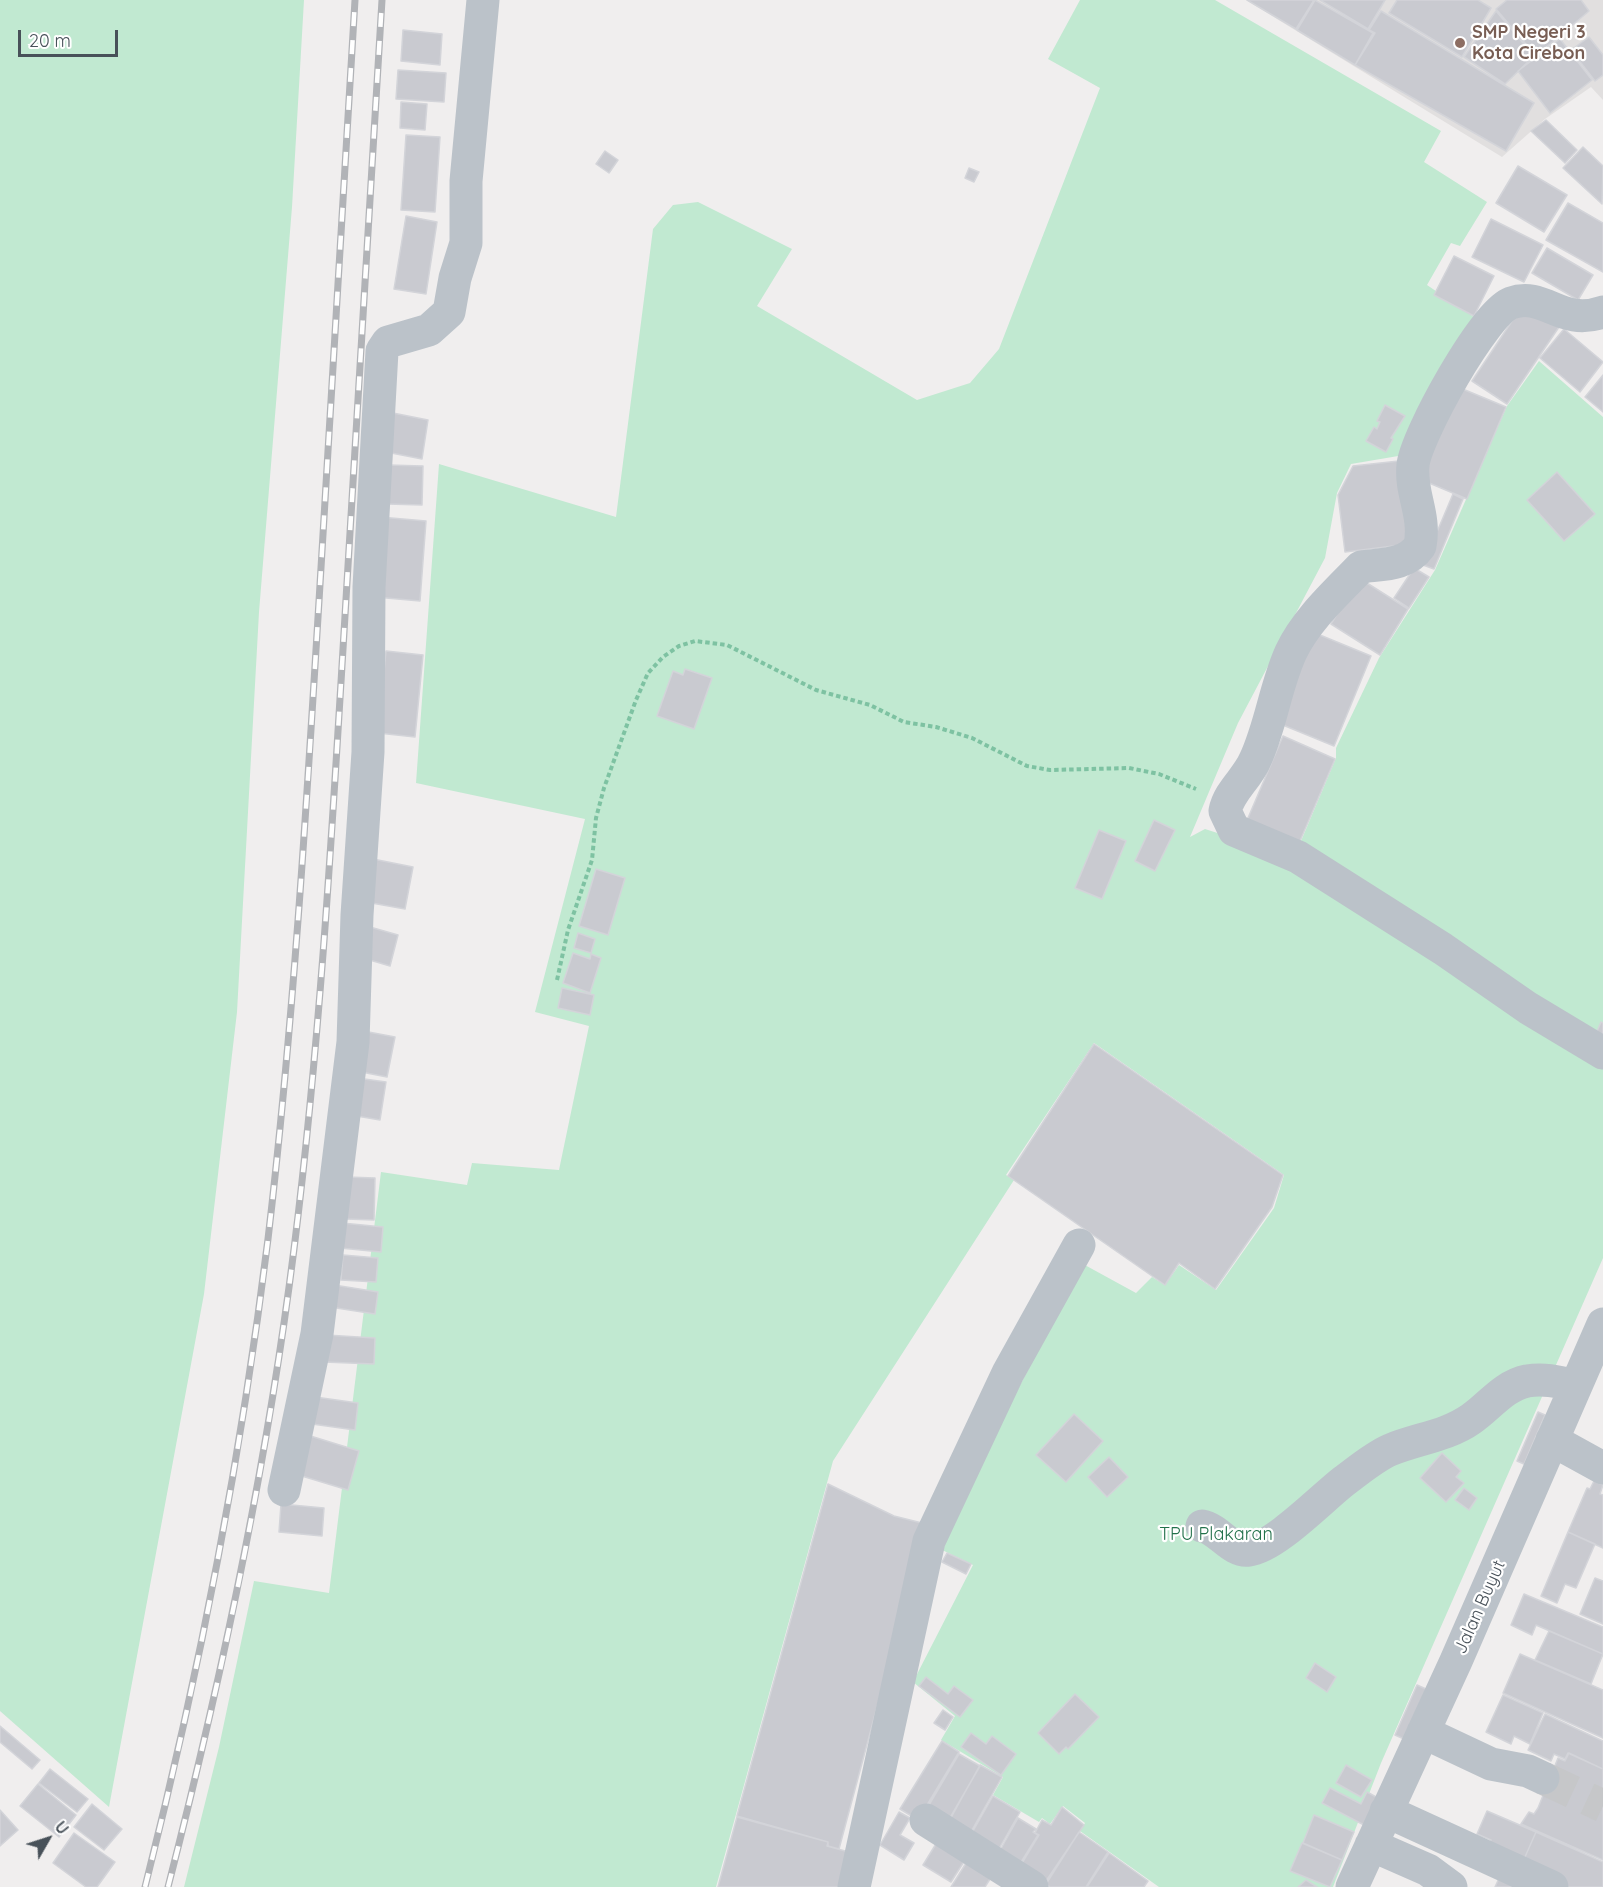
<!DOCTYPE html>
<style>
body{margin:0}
#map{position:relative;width:1603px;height:1887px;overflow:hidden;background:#f0eeee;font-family:Quicksand,sans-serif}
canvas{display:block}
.north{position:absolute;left:18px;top:1809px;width:60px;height:60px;-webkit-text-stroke:4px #fff;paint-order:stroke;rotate:51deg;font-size:16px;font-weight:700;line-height:24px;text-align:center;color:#485159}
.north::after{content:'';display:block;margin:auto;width:21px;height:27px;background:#485159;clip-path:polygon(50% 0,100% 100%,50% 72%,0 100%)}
.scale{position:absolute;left:18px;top:30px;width:100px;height:27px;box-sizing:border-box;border:3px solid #485159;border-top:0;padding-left:8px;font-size:18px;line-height:21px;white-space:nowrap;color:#485159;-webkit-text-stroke:4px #fff;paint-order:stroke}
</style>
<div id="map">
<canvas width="1603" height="1887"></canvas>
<div class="north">U</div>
<div class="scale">20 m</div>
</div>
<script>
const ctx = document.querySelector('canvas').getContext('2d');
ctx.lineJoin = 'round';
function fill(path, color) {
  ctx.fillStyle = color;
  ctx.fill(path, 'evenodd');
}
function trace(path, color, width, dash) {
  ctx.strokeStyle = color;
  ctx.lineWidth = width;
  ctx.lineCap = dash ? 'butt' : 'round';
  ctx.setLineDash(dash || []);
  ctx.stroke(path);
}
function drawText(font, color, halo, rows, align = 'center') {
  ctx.font = font + ' Quicksand,sans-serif';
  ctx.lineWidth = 4.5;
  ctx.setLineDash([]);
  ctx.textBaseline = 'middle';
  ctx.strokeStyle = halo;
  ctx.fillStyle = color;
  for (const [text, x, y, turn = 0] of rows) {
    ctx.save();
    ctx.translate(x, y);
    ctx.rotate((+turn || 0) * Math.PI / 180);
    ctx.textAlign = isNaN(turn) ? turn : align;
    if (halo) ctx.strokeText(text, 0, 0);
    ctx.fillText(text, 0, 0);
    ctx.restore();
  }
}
const education = new Path2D(`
 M 1246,0 L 1603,0 L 1603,100 L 1591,87 L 1545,119 L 1502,157 Z`);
const green = new Path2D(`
 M 0,0 L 304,0 L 292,207 L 259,612 L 237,1012 L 204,1294 L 109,1807 L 0,1711 Z
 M 1080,0 L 1215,0 L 1441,131 L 1424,162 L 1487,202 L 1460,246 L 1451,243 L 1427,285 L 1477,319 L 1410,454 L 1351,464 L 1337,493 L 1325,558 L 1238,723 L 1190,837 L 1205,829 L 1236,839 L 1298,848 L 1336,758 L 1336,748 L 1379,658 L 1435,570 L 1507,406 L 1539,361 L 1603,417 L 1603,1258 L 1381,1763 L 1333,1887 L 1159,1887 L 1080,1831 L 1085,1823 L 1063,1806 L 1050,1824 L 1042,1818 L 1039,1822 L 993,1795 L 1003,1777 L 941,1740 L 955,1716 L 913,1682 L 973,1565 L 936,1547 L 1083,1264 L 1136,1293 L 1152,1277 L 1165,1285 L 1179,1265 L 1216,1290 L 1274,1208 L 1284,1175 L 1094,1043 L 1006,1175 L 1014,1180 L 833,1461 L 716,1887 L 184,1887 L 219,1747 L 254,1581 L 329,1593 L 381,1172 L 467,1185 L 472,1163 L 559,1170 L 589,1026 L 535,1012 L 585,819 L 416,783 L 439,464 L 616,517 L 653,229 L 673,205 L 698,202 L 792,249 L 757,306 L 917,400 L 970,383 L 999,349 L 1100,88 L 1048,59 Z`);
const building = new Path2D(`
 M 1247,0 L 1314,0 L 1296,29 Z
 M 1315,0 L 1373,33 L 1355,65 L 1297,30 Z
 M 1320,0 L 1385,0 L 1368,29 Z
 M 1397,0 L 1478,0 L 1491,8 L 1462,57 L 1389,13 Z
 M 1507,0 L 1581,0 L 1589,11 L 1536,56 L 1496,9 Z
 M 1381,11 L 1534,103 L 1506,151 L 1355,65 L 1375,33 L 1369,30 Z
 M 1496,11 L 1534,56 L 1505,84 L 1464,57 Z
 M 403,30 L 442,34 L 440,65 L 401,61 Z
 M 1589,37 L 1603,55 L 1603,75 L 1595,81 L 1571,50 Z
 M 1560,39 L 1592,80 L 1550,113 L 1518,71 Z
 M 398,70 L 446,73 L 444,102 L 396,99 Z
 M 401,102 L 427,104 L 425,130 L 400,128 Z
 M 1546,120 L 1577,150 L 1565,163 L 1531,131 Z
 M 406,135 L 440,137 L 435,212 L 401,210 Z
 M 1583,147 L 1603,166 L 1602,204 L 1563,168 Z
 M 605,151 L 618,160 L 609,173 L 596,164 Z
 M 1518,166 L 1567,195 L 1544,232 L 1496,203 Z
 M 969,168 L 979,172 L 974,182 L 965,178 Z
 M 1568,203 L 1603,223 L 1603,272 L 1546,240 Z
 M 406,216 L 437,222 L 426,294 L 394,289 Z
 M 1491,219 L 1543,245 L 1524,282 L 1472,257 Z
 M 1547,248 L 1593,275 L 1578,300 L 1532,273 Z
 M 1454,256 L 1494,276 L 1474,316 L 1434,295 Z
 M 1524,303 L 1559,327 L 1507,404 L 1472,381 Z
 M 1564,329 L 1603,362 L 1580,392 L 1540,358 Z
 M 1603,375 L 1603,412 L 1585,397 Z
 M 1453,385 L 1506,407 L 1467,499 L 1415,477 Z
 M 1385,405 L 1405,416 L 1391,438 L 1393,439 L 1386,452 L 1366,441 L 1374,427 L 1377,429 L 1380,422 L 1377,421 Z
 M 388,412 L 428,420 L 422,459 L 381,451 Z
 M 1408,460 L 1418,543 L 1345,552 L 1338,495 L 1353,466 Z
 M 388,465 L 423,466 L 422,505 L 387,504 Z
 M 1557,472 L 1595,514 L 1564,541 L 1527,500 Z
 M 1453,494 L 1463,499 L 1434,569 L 1423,565 Z
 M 380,517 L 426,521 L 420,601 L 375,597 Z
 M 1414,568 L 1429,577 L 1409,608 L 1394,598 Z
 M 1359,578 L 1408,609 L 1380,655 L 1331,624 Z
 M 1315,633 L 1371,656 L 1334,746 L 1278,723 Z
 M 386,651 L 423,655 L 415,737 L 378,733 Z
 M 685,669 L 712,678 L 694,729 L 657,716 L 673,671 L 683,675 Z
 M 1283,736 L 1335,759 L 1297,848 L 1245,825 Z
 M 1154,820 L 1175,830 L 1155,871 L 1135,861 Z
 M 1099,830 L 1126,841 L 1102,899 L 1075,888 Z
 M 373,859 L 413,867 L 405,909 L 366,902 Z
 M 596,869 L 625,878 L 608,935 L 579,926 Z
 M 370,927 L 398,935 L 390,966 L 363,958 Z
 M 578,933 L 595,939 L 591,953 L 574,948 Z
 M 573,953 L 590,959 L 591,954 L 601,958 L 590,993 L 563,983 Z
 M 562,988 L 594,995 L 590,1015 L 558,1008 Z
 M 1601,1022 L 1603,1023 L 1603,1040 L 1595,1036 Z
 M 358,1030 L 395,1037 L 387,1077 L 351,1070 Z
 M 1094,1044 L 1283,1175 L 1272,1207 L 1215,1289 L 1179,1263 L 1165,1285 L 1008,1176 Z
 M 350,1077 L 386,1082 L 380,1120 L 345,1114 Z
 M 347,1177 L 375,1178 L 374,1220 L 346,1219 Z
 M 342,1223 L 383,1227 L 381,1252 L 340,1248 Z
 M 343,1255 L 378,1258 L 376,1282 L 341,1280 Z
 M 334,1285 L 378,1292 L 375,1314 L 330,1307 Z
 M 326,1335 L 375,1338 L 374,1364 L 324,1362 Z
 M 315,1397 L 358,1403 L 355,1430 L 312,1424 Z
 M 1538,1412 L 1545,1415 L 1524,1464 L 1517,1461 Z
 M 1074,1414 L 1103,1441 L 1066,1482 L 1036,1455 Z
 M 304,1434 L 359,1451 L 348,1490 L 292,1473 Z
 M 1442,1453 L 1461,1471 L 1456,1477 L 1464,1483 L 1446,1502 L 1420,1478 Z
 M 1109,1457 L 1128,1477 L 1107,1497 L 1088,1477 Z
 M 1594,1481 L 1603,1485 L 1600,1494 L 1603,1495 L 1603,1548 L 1568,1532 L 1587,1488 L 1590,1489 Z
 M 828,1484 L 894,1516 L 926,1524 L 839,1849 L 828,1846 L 828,1842 L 737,1816 Z
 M 1464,1488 L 1477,1498 L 1469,1510 L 1455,1500 Z
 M 281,1504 L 324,1508 L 322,1536 L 279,1532 Z
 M 1568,1532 L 1595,1544 L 1576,1588 L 1565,1584 L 1557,1603 L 1541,1596 Z
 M 947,1553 L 971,1564 L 966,1574 L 942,1562 Z
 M 1595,1578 L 1603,1581 L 1603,1624 L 1580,1614 Z
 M 1524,1594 L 1603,1627 L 1603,1654 L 1536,1625 L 1532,1635 L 1511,1625 Z
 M 1549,1631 L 1603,1654 L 1591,1684 L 1535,1660 Z
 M 1520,1654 L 1603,1690 L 1603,1738 L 1503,1693 Z
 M 1315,1663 L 1336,1677 L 1327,1692 L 1306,1678 Z
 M 926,1677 L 948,1694 L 954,1686 L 973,1700 L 960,1717 L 919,1686 Z
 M 1417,1685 L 1426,1689 L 1404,1739 L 1395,1735 Z
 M 1075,1694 L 1099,1717 L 1068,1749 L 1066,1747 L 1059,1754 L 1038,1733 Z
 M 1503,1695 L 1543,1713 L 1530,1744 L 1514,1736 L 1511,1744 L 1486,1732 Z
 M 943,1710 L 953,1717 L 945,1730 L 934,1723 Z
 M 1545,1714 L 1603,1741 L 1603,1769 L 1568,1753 L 1565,1759 L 1554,1754 L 1551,1761 L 1528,1750 Z
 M 0,1726 L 40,1760 L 32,1769 L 0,1742 Z
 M 971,1733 L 986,1744 L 992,1736 L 1016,1754 L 1001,1775 L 961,1747 Z
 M 942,1741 L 959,1752 L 918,1820 L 900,1809 Z
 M 1569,1753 L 1603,1769 L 1603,1860 L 1521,1824 L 1529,1812 L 1534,1814 L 1538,1808 L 1558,1758 L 1565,1761 Z
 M 959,1754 L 980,1766 L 947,1823 L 926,1810 Z
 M 980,1765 L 1002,1777 L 968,1837 L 947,1825 Z
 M 1346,1765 L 1372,1780 L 1361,1797 L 1336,1783 Z
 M 50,1769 L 88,1799 L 77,1812 L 39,1783 Z
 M 38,1784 L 76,1815 L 59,1837 L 20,1806 Z
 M 1330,1788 L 1361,1804 L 1367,1792 L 1378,1798 L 1364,1825 L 1322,1803 Z
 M 993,1796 L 1020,1812 L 996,1854 L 969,1838 Z
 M 92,1804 L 122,1829 L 104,1850 L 74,1827 Z
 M 1062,1807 L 1084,1825 L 1044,1884 L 1019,1868 L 1039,1835 L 1035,1833 L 1042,1820 L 1051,1825 Z
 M 0,1810 L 18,1830 L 0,1846 Z
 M 1487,1811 L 1536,1832 L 1521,1866 L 1486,1851 L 1491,1840 L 1477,1834 Z
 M 899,1812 L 910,1818 L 900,1835 L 914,1843 L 904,1860 L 880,1845 Z
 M 1314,1815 L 1354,1832 L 1342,1860 L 1303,1843 Z
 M 737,1817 L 828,1842 L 827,1846 L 856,1854 L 848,1887 L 718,1887 Z
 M 1018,1818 L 1036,1829 L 1033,1832 L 1038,1835 L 1018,1867 L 998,1854 Z
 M 1079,1832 L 1108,1852 L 1086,1887 L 1050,1887 L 1046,1884 Z
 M 1536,1832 L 1603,1862 L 1603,1887 L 1569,1887 L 1521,1866 Z
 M 74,1833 L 115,1862 L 97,1887 L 86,1887 L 53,1863 Z
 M 939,1839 L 967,1857 L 951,1882 L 923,1865 Z
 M 1302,1843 L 1342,1860 L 1330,1887 L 1290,1871 Z
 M 973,1852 L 997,1868 L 985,1887 L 951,1887 Z
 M 1109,1853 L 1148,1881 L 1144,1887 L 1087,1887 Z
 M 1500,1876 L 1522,1887 L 1495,1887 Z
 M 1306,1880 L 1317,1887 L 1298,1887 Z`);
const minorTunnel = new Path2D(`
 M 1543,1778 L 1603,1806`);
const path = new Path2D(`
 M 557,980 L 568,930 L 592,860 L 596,818 L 604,788 L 636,700 L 648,673 L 663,657 L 679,646 L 695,641 L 727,645 L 816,690 L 870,705 L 904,722 L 936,727 L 972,738 L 1027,766 L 1050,770 L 1129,768 L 1159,774 L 1196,789`);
const minor = new Path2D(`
 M 1603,312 C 1560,327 1545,291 1511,303 C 1484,313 1416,436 1413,465 C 1410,494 1426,514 1420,546 C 1406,566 1382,564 1361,567 C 1336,593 1306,620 1291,652 C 1275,687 1271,726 1255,760 C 1247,779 1229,791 1225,811 L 1234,830 L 1298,857 L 1443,949 L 1528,1008 L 1603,1053
 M 1552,1440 L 1603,1468
 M 284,1490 L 317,1334 L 353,1042 L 357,915 L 368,752 L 369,587 L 382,351 L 388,342 L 429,330 L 449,312 L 455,278 L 466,243 L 466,181 L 483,0
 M 1202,1526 C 1219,1529 1232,1553 1249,1550 C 1275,1547 1322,1498 1344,1481 C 1359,1470 1374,1457 1390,1450 C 1416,1439 1447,1436 1471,1419 C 1489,1407 1503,1386 1527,1381 C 1545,1378 1559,1382 1576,1386
 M 1423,1732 L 1491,1764 L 1528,1771 L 1543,1778
 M 1386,1811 L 1552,1887
 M 926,1820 L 1032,1887
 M 1371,1845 L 1428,1870 L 1451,1887
 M 854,1887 L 929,1541 L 1008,1373 L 1079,1245
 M 1352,1887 L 1456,1661 L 1603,1324`);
const rail = new Path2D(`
 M 145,1887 C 199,1674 241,1458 268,1239 C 293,1027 306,814 319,601 C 331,401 343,200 355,0
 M 168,1887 C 222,1677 267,1465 294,1249 C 319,1050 331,849 343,649 C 356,433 369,216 382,0`);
const markers = [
 [1460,43,6,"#8d6e63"]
];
const educationNames = [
 ["SMP Negeri 3",1472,33],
 ["Kota Cirebon",1472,54]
];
const parkNames = [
 ["TPU Plakaran",1216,1535]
];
const streetNames = [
 ["Jalan Buyut",1480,1607,-66]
];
fill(education, '#e1dfdf');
fill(green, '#c1e9d1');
fill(building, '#c9cad0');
trace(building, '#d3d4d9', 1.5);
trace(minorTunnel, '#c6c7c9', 33, [33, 16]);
trace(path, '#7ec2a2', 4, [4.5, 3]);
trace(minor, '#bbc2c9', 33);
trace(rail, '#b1b3b7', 7);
trace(rail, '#fff', 4.5, [14]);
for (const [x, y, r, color] of markers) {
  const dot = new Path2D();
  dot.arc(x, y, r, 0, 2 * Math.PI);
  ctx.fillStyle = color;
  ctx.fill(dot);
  trace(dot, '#fff', 2);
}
drawText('bold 18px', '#785e54', '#fff', educationNames, 'left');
drawText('18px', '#22714b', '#fff', parkNames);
drawText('18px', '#485159', '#fff', streetNames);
</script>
